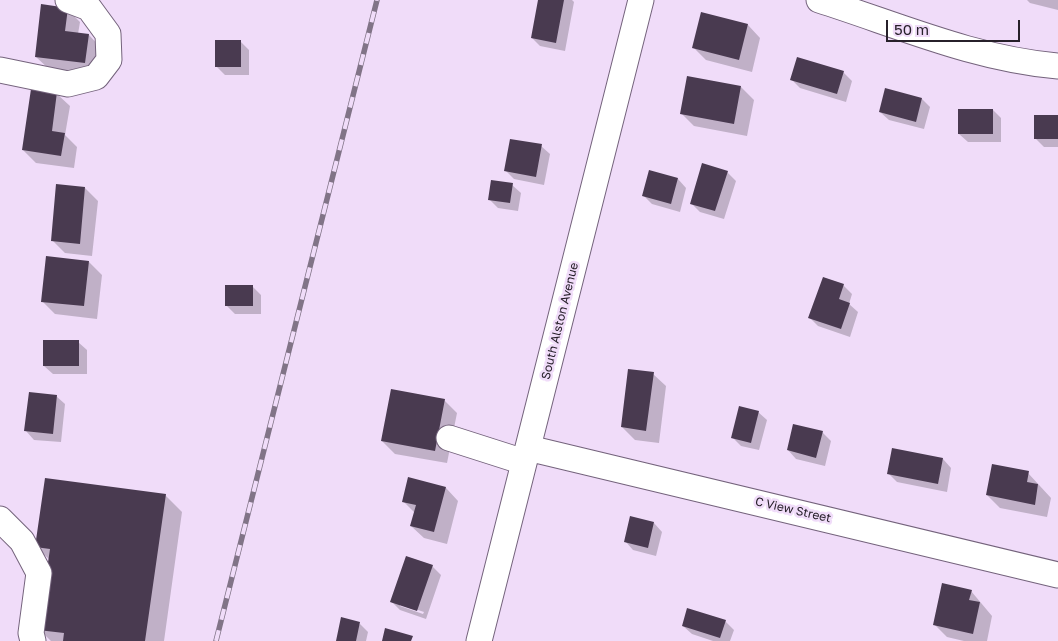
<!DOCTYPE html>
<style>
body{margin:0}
#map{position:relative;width:1058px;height:641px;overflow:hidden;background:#f0dcf9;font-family:"Golos Text",sans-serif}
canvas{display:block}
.scale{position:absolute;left:886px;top:20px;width:134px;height:22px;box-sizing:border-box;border:2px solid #27202a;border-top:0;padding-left:6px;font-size:15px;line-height:18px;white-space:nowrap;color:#27202a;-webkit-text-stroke:4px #f0dcf9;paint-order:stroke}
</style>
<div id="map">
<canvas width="1058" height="641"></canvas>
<div class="scale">50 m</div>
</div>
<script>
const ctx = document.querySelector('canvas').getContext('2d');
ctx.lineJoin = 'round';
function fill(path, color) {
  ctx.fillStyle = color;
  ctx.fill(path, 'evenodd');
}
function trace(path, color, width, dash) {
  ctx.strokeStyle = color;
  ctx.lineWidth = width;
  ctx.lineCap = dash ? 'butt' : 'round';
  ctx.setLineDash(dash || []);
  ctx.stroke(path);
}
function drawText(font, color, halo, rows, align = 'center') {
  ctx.font = font + ' "Golos Text",sans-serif';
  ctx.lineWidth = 5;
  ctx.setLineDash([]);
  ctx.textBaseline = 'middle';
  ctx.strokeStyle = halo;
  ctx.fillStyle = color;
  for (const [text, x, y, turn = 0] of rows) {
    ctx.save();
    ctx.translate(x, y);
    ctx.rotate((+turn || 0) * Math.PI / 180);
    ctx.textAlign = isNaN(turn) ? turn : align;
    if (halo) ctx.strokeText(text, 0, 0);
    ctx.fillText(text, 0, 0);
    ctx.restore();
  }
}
const shadow = new Path2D(`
 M 539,0 L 572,0 L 574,2 L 565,51 L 540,46 L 532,38 Z
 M 1027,0 L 1058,0 L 1058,10 L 1030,3 Z
 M 67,9 L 80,22 L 78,34 L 89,35 L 101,48 L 98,76 L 49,69 L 36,57 Z
 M 748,25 L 760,38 L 752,72 L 706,60 L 693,47 Z
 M 240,41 L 249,50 L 249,75 L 225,75 L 216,66 Z
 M 843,72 L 852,81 L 846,102 L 800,88 L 792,80 Z
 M 741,87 L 754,100 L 747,136 L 694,126 L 682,114 Z
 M 57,94 L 70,106 L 65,135 L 77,147 L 74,168 L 36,163 L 23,150 Z
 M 922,99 L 930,107 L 924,129 L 889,120 L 880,112 Z
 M 993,110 L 1001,118 L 1001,142 L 968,142 L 959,134 Z
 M 1058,116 L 1058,147 L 1044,147 L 1036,139 Z
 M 541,146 L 550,154 L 544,185 L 514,179 L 506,171 Z
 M 727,172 L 736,181 L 724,219 L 700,212 L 691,203 Z
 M 678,179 L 686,188 L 680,212 L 652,204 L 643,195 Z
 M 512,185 L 521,193 L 518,211 L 498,208 L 489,199 Z
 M 85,188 L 98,201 L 92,256 L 65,253 L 52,240 Z
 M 89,262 L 102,275 L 97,319 L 55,314 L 42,301 Z
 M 843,285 L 852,294 L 849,304 L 858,312 L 850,337 L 818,326 L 810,318 Z
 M 252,286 L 261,295 L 261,314 L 235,314 L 226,305 Z
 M 78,342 L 87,350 L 87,374 L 53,374 L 44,366 Z
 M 653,374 L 666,386 L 659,443 L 635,440 L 622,427 Z
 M 56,396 L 65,404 L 61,442 L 34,440 L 26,431 Z
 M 444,400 L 457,413 L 447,463 L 395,454 L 382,441 Z
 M 758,412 L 767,420 L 759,450 L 741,446 L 733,438 Z
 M 822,432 L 831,441 L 825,466 L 796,459 L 788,450 Z
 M 943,459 L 951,468 L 947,492 L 897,482 L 889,474 Z
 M 1028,473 L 1051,498 L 1047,517 L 1000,508 L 987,495 Z
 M 446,488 L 458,501 L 447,544 L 424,538 L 411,526 L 415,513 L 403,501 Z
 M 165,495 L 182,512 L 164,641 L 51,641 L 40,630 L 50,560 L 36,547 Z
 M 654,523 L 662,532 L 656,556 L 633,550 L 625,541 Z
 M 432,566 L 441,575 L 426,619 L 400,610 L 391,601 ZM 400,604 L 424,612 L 423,614 L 400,606 Z
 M 971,591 L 992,616 L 987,641 L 964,641 L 947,637 L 934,624 Z
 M 725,621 L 734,630 L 730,641 L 713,641 L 692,634 L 683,626 Z
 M 360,624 L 368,632 L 366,641 L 337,641 Z`);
const building = new Path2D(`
 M 538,0 L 564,0 L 556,43 L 531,38 Z
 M 41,4 L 68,8 L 65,31 L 89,34 L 85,63 L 35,57 Z
 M 701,12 L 748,24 L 739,60 L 692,48 Z
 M 215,40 L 241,40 L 241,67 L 215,67 Z
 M 797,57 L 844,71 L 837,94 L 790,80 Z
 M 687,76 L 741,86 L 734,124 L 680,114 Z
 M 885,88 L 922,98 L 916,122 L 879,112 Z
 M 31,89 L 57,92 L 52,131 L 65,133 L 61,156 L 22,150 Z
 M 958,109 L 993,109 L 993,134 L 958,134 Z
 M 1034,115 L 1058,115 L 1058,139 L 1034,139 Z
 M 510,139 L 542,144 L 536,177 L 504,171 Z
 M 702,163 L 728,171 L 715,211 L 690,204 Z
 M 649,170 L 678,178 L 671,204 L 642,196 Z
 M 491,180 L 513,183 L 510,203 L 488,200 Z
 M 56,184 L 85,187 L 80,244 L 51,241 Z
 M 46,256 L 89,261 L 84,306 L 41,302 Z
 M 823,277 L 844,284 L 839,299 L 850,303 L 841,329 L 808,318 Z
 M 225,285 L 253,285 L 253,306 L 225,306 Z
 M 43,340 L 79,340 L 79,366 L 43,366 Z
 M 628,369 L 654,372 L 646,431 L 621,427 Z
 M 391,389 L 445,399 L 435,451 L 381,441 Z
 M 29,392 L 57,395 L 53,434 L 24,431 Z
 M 739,406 L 759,411 L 751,443 L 731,438 Z
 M 793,424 L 823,431 L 816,458 L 787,450 Z
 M 892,448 L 943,458 L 938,484 L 887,474 Z
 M 992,464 L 1029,471 L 1027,482 L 1038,484 L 1035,505 L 986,495 Z
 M 408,477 L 446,487 L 434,532 L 410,526 L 416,505 L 402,502 Z
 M 45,478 L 166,494 L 145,641 L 63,641 L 64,633 L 38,630 L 50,549 L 35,547 Z
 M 630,516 L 654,522 L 648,548 L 624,542 Z
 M 406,556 L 433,565 L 417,611 L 390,602 Z
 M 942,583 L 972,590 L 969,600 L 980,602 L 973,634 L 933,625 Z
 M 687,608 L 726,620 L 720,638 L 682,626 Z
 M 341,617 L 360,622 L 356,641 L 336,641 Z
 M 385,628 L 413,636 L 411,641 L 382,641 Z`);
const minor = new Path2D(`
 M 819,0 C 898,25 975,59 1058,66
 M 0,70 L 68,84 L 96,77 L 109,60 L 108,34 L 89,8 L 68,0
 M 449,438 L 524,462
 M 528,448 L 1058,575
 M 0,519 L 22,541 L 39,573 L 31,633 L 33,641
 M 479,641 L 641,0`);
const rail = new Path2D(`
 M 216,641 L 377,0`);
const streetNames = [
 ["South Alston Avenue",560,321,-76],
 ["C View Street",793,510,13]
];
fill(shadow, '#0003');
fill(building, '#493a50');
trace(minor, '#74637c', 27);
trace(minor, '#fff', 25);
trace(rail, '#817487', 5.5);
trace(rail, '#f0dcf9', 4, [11]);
drawText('12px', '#27202a', '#f0dcf9', streetNames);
</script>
